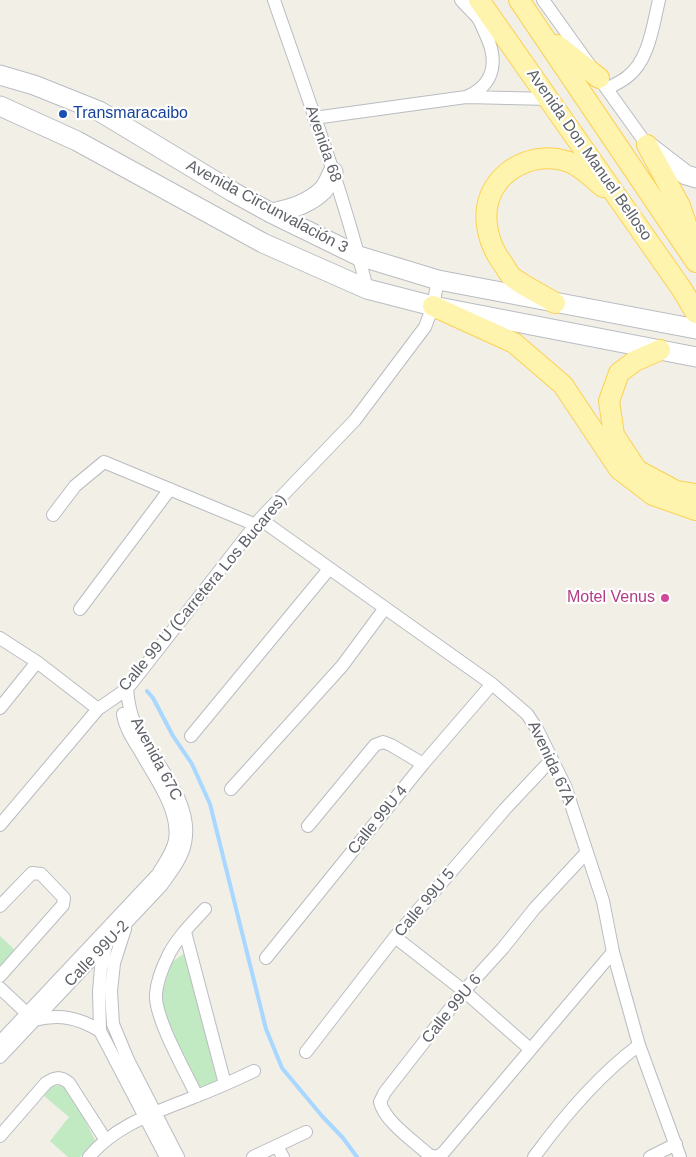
<!DOCTYPE html>
<meta charset="utf-8">
<style>
body{margin:0}
canvas{display:block;background:#f1efe6}
</style>
<canvas width="696" height="1157"></canvas>
<script>
const ctx = document.querySelector('canvas').getContext('2d');
ctx.lineJoin = 'round';
function fill(path, color) {
  ctx.fillStyle = color;
  ctx.fill(path, 'evenodd');
}
function trace(path, color, width, dash) {
  ctx.strokeStyle = color;
  ctx.lineWidth = width;
  ctx.lineCap = dash ? 'butt' : 'round';
  ctx.setLineDash(dash || []);
  ctx.stroke(path);
}
function drawText(font, color, halo, rows, align = 'center') {
  ctx.font = font + ' Arial,sans-serif';
  ctx.lineWidth = 4.5;
  ctx.setLineDash([]);
  ctx.textBaseline = 'middle';
  ctx.strokeStyle = halo;
  ctx.fillStyle = color;
  for (const [text, x, y, turn = 0] of rows) {
    ctx.save();
    ctx.translate(x, y);
    ctx.rotate((+turn || 0) * Math.PI / 180);
    ctx.textAlign = isNaN(turn) ? turn : align;
    if (halo) ctx.strokeText(text, 0, 0);
    ctx.fillText(text, 0, 0);
    ctx.restore();
  }
}
const green = new Path2D(`
 M 0,936 L 16,951 L 0,968 Z
 M 185,953 L 217,1081 L 199,1088 L 166,1019 L 162,993 L 172,962 Z
 M 66,1084 L 95,1140 L 80,1157 L 68,1157 L 50,1141 L 69,1117 L 44,1096 L 51,1087 Z`);
const stream = new Path2D(`
 M 147,691 L 153,698 L 173,736 L 192,764 L 210,804 L 266,1029 L 282,1068 L 322,1116 L 343,1138 L 357,1157`);
const street = new Path2D(`
 M 274,0 C 307,96 343,191 367,289
 M 461,0 C 466,6 472,11 477,17 C 481,22 483,29 486,35 C 498,60 495,84 468,96
 M 543,0 L 647,145
 M 607,89 C 613,85 621,82 627,77 C 649,61 653,25 659,0
 M 314,118 L 466,97 L 550,99
 M 53,515 L 75,486 L 104,462 L 256,525
 M 260,519 L 492,684 L 527,714 L 537,729 L 565,786 L 603,901 L 613,952 L 639,1045 L 680,1157
 M 80,609 L 170,489
 M 0,638 L 37,662 L 98,709
 M 0,708 L 37,662
 M 191,736 L 329,569
 M 231,789 L 342,666 L 385,608
 M 0,825 L 98,709 L 127,689 L 260,519 L 355,420 L 425,327 L 433,306 L 438,280
 M 308,826 L 375,745 L 383,742 L 391,745 L 423,764
 M 587,852 L 535,908 L 503,948 L 464,991 L 385,1092 L 380,1102 C 385,1122 414,1141 429,1155 L 437,1157 L 443,1153 L 613,952
 M 0,906 L 32,873 L 41,874 L 64,898 L 63,905 L 0,976
 M 125,929 L 114,963 L 111,991 L 113,1024 L 128,1060 L 178,1157
 M 185,932 L 225,1084
 M 395,937 L 464,991 L 530,1049
 M 106,946 L 101,968 L 99,991 L 100,1031 L 166,1157
 M 266,958 L 423,764 L 492,684
 M 0,988 L 34,1020 C 59,1014 78,1017 100,1031
 M 0,1042 L 158,874 C 164,864 173,852 175,840 C 180,809 153,775 139,749 C 132,738 125,727 123,714
 M 306,1052 L 395,937 L 505,809 L 552,759
 M 0,1057 L 161,886 C 170,873 182,859 185,843 C 194,801 153,762 136,726 C 130,714 128,701 127,689
 M 197,1096 C 186,1073 154,1017 156,994 C 157,980 163,966 169,954 C 178,937 192,923 205,909
 M 0,1136 L 46,1083 C 55,1077 60,1076 69,1083 L 105,1139
 M 277,1146 L 283,1157
 M 89,1157 C 115,1125 157,1112 194,1097 C 215,1089 235,1080 254,1071
 M 253,1157 L 306,1132
 M 534,1157 C 564,1116 599,1075 639,1045
 M 650,1157 L 676,1144`);
const secondary = new Path2D(`
 M 0,75 L 34,85 L 99,111 L 233,192 L 271,213 L 359,256 L 438,280 L 696,329
 M 0,106 L 77,141 L 263,243 L 367,289 L 433,306 L 696,357
 M 647,145 L 686,175 L 696,178
 M 271,213 C 289,210 309,204 323,190 C 327,186 330,178 333,172`);
const primary = new Path2D(`
 M 479,0 L 681,288 L 696,313
 M 519,0 L 696,262
 M 557,45 L 599,78
 M 647,145 L 680,206 L 694,247
 M 555,303 C 541,294 525,287 512,277 C 508,273 505,266 501,261 C 490,246 483,222 488,203 C 496,170 533,151 566,161 C 580,165 592,178 603,187
 M 433,306 L 514,343 L 563,385 L 619,469 L 653,495 L 696,510
 M 660,350 L 635,361 L 619,373 L 609,401 L 614,435 L 637,470 L 676,491 L 696,494`);
const markers = [
 [63,114,5,"#1a4fb4"],
 [665,598,5,"#d1479c"]
];
const transitNames = [
 ["Transmaracaibo",73,114]
];
const streetNames = [
 ["Avenida 68",323,144,71],
 ["Avenida Don Manuel Belloso",589,155,55],
 ["Avenida Circunvalación 3",267,207,28],
 ["Calle 99 U (Carretera Los Bucares)",203,593,-50],
 ["Avenida 67C",156,759,62],
 ["Avenida 67A",551,763,65],
 ["Calle 99U 4",378,820,-51],
 ["Calle 99U 5",425,903,-50],
 ["Calle 99U-2",97,954,-46],
 ["Calle 99U 6",452,1009,-51]
];
const hotelNames = [
 ["Motel Venus",655,598]
];
fill(green, '#c1eac2');
trace(stream, '#a8d7ff', 4);
trace(street, '#b9bcc1', 14);
trace(secondary, '#b9bdc3', 21);
trace(primary, '#fcd154', 22);
trace(street, '#fff', 12);
trace(secondary, '#fff', 19);
trace(primary, '#fff4ad', 20);
for (const [x, y, r, color] of markers) {
  const dot = new Path2D();
  dot.arc(x, y, r, 0, 2 * Math.PI);
  ctx.fillStyle = color;
  ctx.fill(dot);
  trace(dot, '#fff', 2);
}
drawText('16px', '#164399', '#fff', transitNames, 'left');
drawText('16px', '#5e6268', '#fff', streetNames);
drawText('16px', '#b23c85', '#fff', hotelNames, 'right');
</script>
